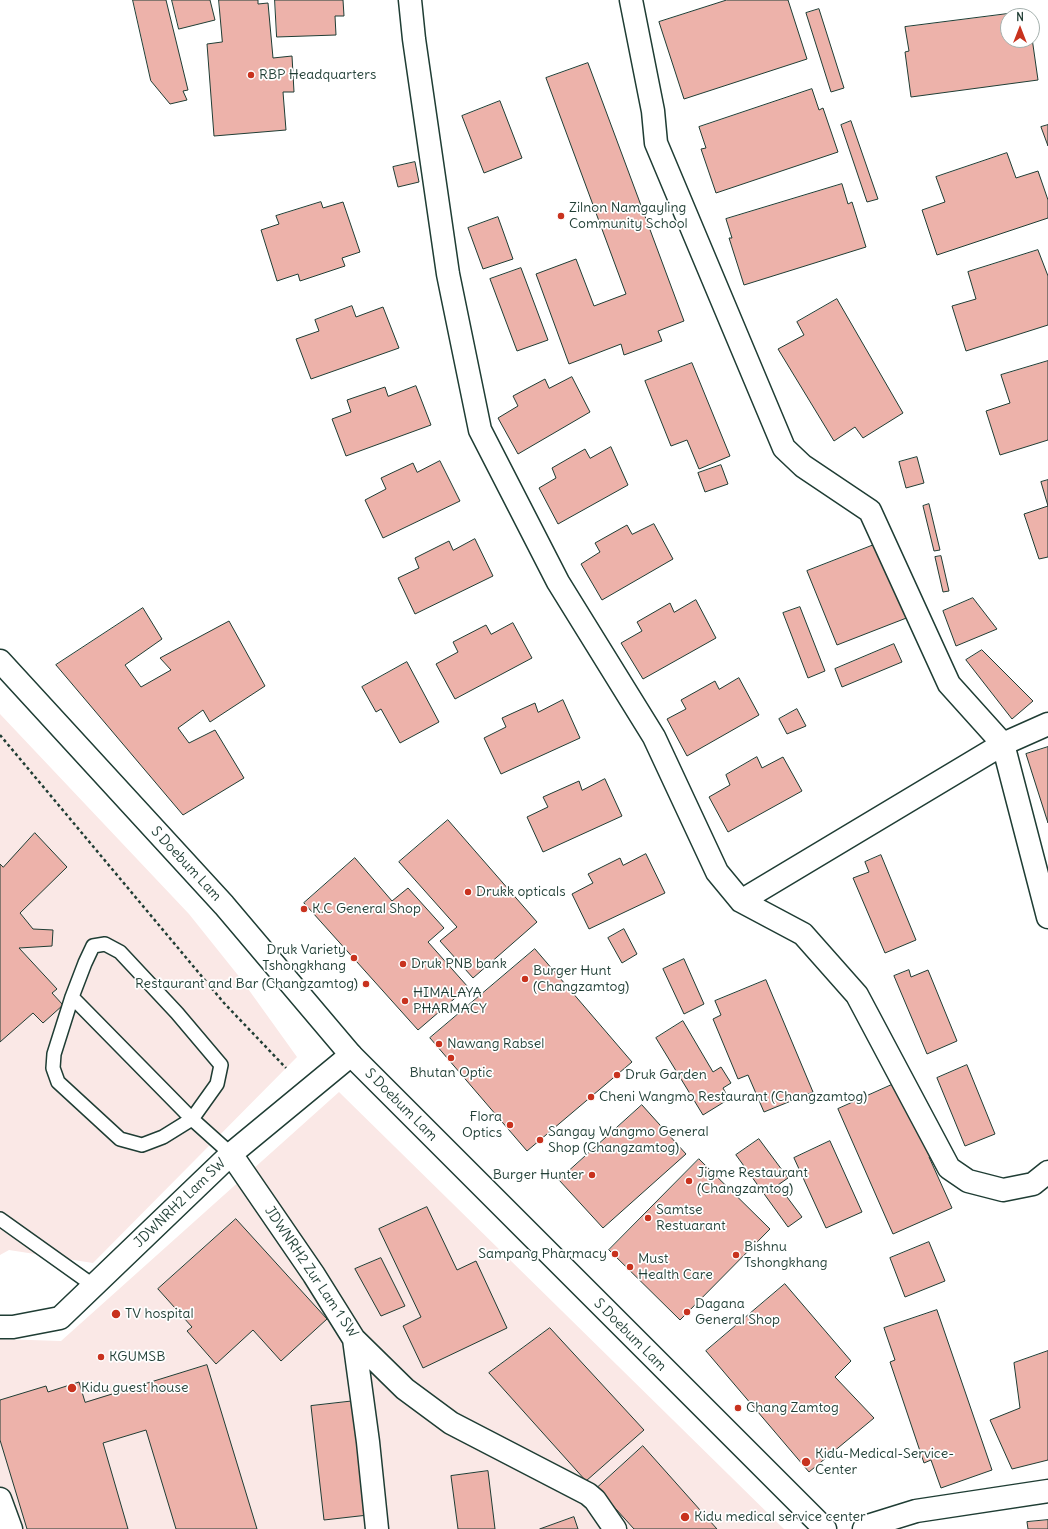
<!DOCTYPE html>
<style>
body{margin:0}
#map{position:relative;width:1048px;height:1529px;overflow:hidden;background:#fff;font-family:Delius,sans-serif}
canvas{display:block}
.north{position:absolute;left:1000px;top:8px;width:40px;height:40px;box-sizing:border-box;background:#fff;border:1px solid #a5b1ae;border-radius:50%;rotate:0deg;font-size:11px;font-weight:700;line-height:16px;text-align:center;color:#1f3d34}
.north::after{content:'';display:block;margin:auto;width:14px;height:18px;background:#c8321e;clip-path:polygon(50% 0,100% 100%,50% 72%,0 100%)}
</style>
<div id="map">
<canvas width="1048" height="1529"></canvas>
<div class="north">N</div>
</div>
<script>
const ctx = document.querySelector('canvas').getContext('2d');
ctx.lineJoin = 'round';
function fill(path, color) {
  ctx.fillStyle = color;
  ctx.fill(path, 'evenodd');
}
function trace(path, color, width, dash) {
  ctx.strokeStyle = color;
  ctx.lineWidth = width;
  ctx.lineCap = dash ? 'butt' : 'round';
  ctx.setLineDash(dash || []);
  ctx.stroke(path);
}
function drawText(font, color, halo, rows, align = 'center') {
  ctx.font = font + ' Delius,sans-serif';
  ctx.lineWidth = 3.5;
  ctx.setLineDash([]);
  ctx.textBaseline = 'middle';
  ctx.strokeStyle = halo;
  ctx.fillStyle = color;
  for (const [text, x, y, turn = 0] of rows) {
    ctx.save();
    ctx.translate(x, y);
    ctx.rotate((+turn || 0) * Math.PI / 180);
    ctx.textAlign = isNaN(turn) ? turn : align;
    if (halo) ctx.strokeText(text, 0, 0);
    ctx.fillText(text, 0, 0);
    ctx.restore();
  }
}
const built = new Path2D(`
 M 0,714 L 189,914 L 241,979 L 297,1057 L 93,1263 L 9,1250 L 0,1255 Z
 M 339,1092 L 784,1529 L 0,1529 L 0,1339 L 61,1341 Z`);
const building = new Path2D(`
 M 133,0 L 166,0 L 188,90 L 183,91 L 187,100 L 170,104 L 151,81 Z
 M 172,0 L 210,0 L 215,20 L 179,29 Z
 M 219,0 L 258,0 L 258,4 L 268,3 L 273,58 L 292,56 L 294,92 L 283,92 L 286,130 L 214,136 L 207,44 L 222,42 Z
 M 275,0 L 343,0 L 344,16 L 335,16 L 336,35 L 277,37 Z
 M 727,0 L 788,0 L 807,59 L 684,99 L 659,22 Z
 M 819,9 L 844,88 L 831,92 L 806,13 Z
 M 1023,12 L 1024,16 L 1008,16 L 1008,40 L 1032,40 L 1032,38 L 1038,80 L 911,97 L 905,52 L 909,51 L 905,27 Z
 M 588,63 L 684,321 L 658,331 L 662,341 L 624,355 L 621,344 L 569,364 L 536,274 L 576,259 L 594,306 L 626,294 L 546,78 Z
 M 812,89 L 819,110 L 823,108 L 838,152 L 716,193 L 701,149 L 706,148 L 699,127 Z
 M 500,101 L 522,158 L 484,173 L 462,116 Z
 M 851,121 L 878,199 L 867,202 L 841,125 Z
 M 1048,125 L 1048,146 L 1041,127 Z
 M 1007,153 L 1016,178 L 1038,171 L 1048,200 L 1048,218 L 937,255 L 922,210 L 945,202 L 936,177 Z
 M 415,162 L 419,182 L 398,187 L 393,167 Z
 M 842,184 L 848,204 L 852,202 L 866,247 L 744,285 L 729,238 L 732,238 L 726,219 Z
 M 321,202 L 323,208 L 343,202 L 360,252 L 342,258 L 345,266 L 300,281 L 298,274 L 277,281 L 261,230 L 279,224 L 276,216 Z
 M 498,217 L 513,259 L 483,269 L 468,228 Z
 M 1038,250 L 1048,276 L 1048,325 L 966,351 L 952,306 L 976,299 L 968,272 Z
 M 521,268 L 548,340 L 517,351 L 490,279 Z
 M 837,299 L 903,413 L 863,438 L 855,427 L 834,441 L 778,349 L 804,335 L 797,322 Z
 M 352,306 L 356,317 L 383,307 L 399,348 L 311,379 L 296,339 L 319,331 L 315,320 Z
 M 1048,361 L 1048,440 L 1000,455 L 986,411 L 1010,403 L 1001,375 Z
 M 692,363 L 730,456 L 699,469 L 687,440 L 671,446 L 645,381 Z
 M 572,377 L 590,412 L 518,454 L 498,418 L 518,406 L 513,396 L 545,379 L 549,388 Z
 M 416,386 L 431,425 L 346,456 L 332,419 L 351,412 L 347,400 L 385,387 L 388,396 Z
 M 611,447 L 628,485 L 558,524 L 539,488 L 556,478 L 552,468 L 585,449 L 590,458 Z
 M 917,457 L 924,483 L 906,488 L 899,462 Z
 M 440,461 L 460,501 L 383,538 L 365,500 L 386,489 L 381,478 L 413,463 L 417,472 Z
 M 721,465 L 728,484 L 705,492 L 698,473 Z
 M 1048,480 L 1048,557 L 1039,559 L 1024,514 L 1048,506 L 1041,482 Z
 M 929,504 L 940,550 L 934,551 L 923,506 Z
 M 654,524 L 673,559 L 602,600 L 581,564 L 600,552 L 595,543 L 627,525 L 632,534 Z
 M 475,539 L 493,576 L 415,614 L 398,578 L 419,568 L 415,558 L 449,541 L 453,550 Z
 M 879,543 L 909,617 L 837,645 L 807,571 Z
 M 941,556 L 949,591 L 943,592 L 935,557 Z
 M 973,598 L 997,629 L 956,646 L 943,611 Z
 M 696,600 L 716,638 L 643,679 L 621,643 L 642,631 L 637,622 L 670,603 L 674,612 Z
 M 800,607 L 825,671 L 808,678 L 783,613 Z
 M 143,608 L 162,639 L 125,665 L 141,687 L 171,670 L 160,658 L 229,621 L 265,686 L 210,722 L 203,710 L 178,728 L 189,743 L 215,730 L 244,778 L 183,815 L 56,665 Z
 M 513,623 L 532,658 L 455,699 L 436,664 L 458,652 L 453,642 L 486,625 L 491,634 Z
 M 894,644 L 902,662 L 842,687 L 835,669 Z
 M 982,650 L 1033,701 L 1012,719 L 966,660 Z
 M 407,662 L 439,722 L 400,743 L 381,709 L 376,712 L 362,687 Z
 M 739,678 L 759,715 L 687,756 L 667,719 L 686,709 L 681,700 L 715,681 L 719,689 Z
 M 563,700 L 580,738 L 501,774 L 484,738 L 506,727 L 502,718 L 535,703 L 538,712 Z
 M 797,709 L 806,726 L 787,734 L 779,719 Z
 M 1048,747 L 1048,823 L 1026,754 Z
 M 757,757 L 762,768 L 783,757 L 802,791 L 728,832 L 709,797 L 730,785 L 726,775 Z
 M 605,779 L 622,816 L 543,852 L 527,817 L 548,807 L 543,797 L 579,781 L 582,790 Z
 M 448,820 L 537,922 L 473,978 L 440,941 L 457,927 L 399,862 Z
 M 35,833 L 67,867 L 20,913 L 33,929 L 53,930 L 52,946 L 19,948 L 57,989 L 52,993 L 63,1005 L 43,1023 L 33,1013 L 0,1042 L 0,864 L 3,867 Z
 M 646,854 L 665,893 L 589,929 L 572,894 L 593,883 L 588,874 L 620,858 L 623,865 Z
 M 881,855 L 916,940 L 885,953 L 853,878 L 869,872 L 865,862 Z
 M 355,858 L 392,901 L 408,888 L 444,928 L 428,942 L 468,987 L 418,1030 L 304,903 Z
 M 624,929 L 637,954 L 622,963 L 608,938 Z
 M 535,949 L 632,1062 L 527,1151 L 430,1038 Z
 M 684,959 L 704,1004 L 684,1014 L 663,969 Z
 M 909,970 L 911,977 L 928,970 L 957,1041 L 927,1054 L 894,976 Z
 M 766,980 L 813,1092 L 764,1112 L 748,1075 L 738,1079 L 713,1019 L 721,1015 L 715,1001 Z
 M 683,1021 L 713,1072 L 721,1067 L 731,1083 L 723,1088 L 729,1099 L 703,1115 L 656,1038 Z
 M 967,1065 L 995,1134 L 965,1146 L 937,1078 Z
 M 896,1083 L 919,1135 L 928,1131 L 938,1153 L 929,1157 L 952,1208 L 893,1234 L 838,1109 Z
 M 642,1105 L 686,1154 L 603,1228 L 559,1180 Z
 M 759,1139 L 788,1178 L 778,1185 L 802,1217 L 788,1227 L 736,1155 Z
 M 830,1141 L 862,1212 L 826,1228 L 794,1158 Z
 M 699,1159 L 770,1229 L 680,1320 L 609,1250 Z
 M 427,1207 L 457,1270 L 476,1261 L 507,1328 L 423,1368 L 403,1326 L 421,1317 L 379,1229 Z
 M 236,1219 L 327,1319 L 281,1361 L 253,1330 L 216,1364 L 187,1331 L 192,1327 L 158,1289 Z
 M 929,1242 L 945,1281 L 905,1297 L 890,1258 Z
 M 381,1258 L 405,1306 L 381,1316 L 355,1269 Z
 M 785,1284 L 851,1361 L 835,1377 L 874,1418 L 809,1472 L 706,1351 Z
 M 937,1310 L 992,1470 L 941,1488 L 931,1460 L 924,1463 L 890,1362 L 895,1360 L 884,1328 Z
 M 550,1328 L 644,1430 L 586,1481 L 489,1373 Z
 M 1048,1351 L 1048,1460 L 1012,1469 L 990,1420 L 1020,1408 L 1014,1363 Z
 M 207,1365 L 257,1529 L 176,1529 L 146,1430 L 103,1443 L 128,1529 L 27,1529 L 0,1440 L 0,1400 L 46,1386 L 48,1392 L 79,1382 L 85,1402 Z
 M 355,1401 L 368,1515 L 324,1520 L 311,1406 Z
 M 643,1446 L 717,1529 L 634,1529 L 597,1488 Z
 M 488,1471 L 495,1529 L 458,1529 L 451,1476 Z
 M 574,1517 L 578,1529 L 540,1529 Z
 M 1048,1520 L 1048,1529 L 1028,1529 L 1027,1522 Z`);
const path = new Path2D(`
 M 0,735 L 224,1003 L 286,1068`);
const service = new Path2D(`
 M 105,944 L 120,952 L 177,1013 L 221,1065 L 217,1084 L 192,1119 L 163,1137 L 142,1145 L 120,1139 L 58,1082 L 53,1068 L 54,1054 L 72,997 L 85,963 L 93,946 Z
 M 72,997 L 192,1119 L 231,1154
 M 0,1219 L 94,1286`);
const minor = new Path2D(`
 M 410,0 L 414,39 L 448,274 L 480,430 L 558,582 L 654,737 L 717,872 L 741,901 L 803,934 L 857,995 L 949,1168 L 968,1181 L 1003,1190 L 1033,1184 L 1048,1172
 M 631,0 L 653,111 L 656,143 L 784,448 L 803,466 L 870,511 L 949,684 L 1003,744 L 1048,917
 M 741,901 L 1003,744 L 1048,724
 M 231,1154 L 314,1275 L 354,1339 L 405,1389 L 451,1423 L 588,1494 L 595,1500 L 615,1529
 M 0,1327 L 13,1327 L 60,1318 L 231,1154 L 351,1055
 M 354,1339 L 368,1442 L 377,1529
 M 0,1499 L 11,1529
 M 864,1529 L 871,1525 L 916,1511 L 1048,1491`);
const secondary = new Path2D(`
 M 0,661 L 224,905 L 351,1055 L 825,1529`);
const markers = [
 [251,75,4,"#c8321e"],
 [561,216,4,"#c8321e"],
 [468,892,4,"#c8321e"],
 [304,909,4,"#c8321e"],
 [354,958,4,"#c8321e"],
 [403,964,4,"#c8321e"],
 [525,979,4,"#c8321e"],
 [366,984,4,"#c8321e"],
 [405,1001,4,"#c8321e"],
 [439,1044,4,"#c8321e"],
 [451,1058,4,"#c8321e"],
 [617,1075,4,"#c8321e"],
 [591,1097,4,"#c8321e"],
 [510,1125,4,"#c8321e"],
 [540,1140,4,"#c8321e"],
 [592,1175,4,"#c8321e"],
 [689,1181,4,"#c8321e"],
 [648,1218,4,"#c8321e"],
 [615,1254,4,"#c8321e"],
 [736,1255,4,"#c8321e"],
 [630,1267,4,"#c8321e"],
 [687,1312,4,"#c8321e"],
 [116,1314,5,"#c8321e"],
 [101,1357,4,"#c8321e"],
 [72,1388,5,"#c8321e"],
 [738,1408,4,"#c8321e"],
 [806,1462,5,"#c8321e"],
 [685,1517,5,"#c8321e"]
];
const poiNames = [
 ["RBP Headquarters",259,75],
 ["Zilnon Namgayling",569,208],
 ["Community School",569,224],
 ["Drukk opticals",476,892],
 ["K.C General Shop",312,909],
 ["Druk Variety",346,950,"right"],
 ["Tshongkhang",346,966,"right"],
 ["Druk PNB bank",411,964],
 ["Burger Hunt",533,971],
 ["(Changzamtog)",533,987],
 ["Restaurant and Bar (Changzamtog)",358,984,"right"],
 ["HIMALAYA",413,993],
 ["PHARMACY",413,1009],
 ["Nawang Rabsel",447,1044],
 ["Bhutan Optic",451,1073,"center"],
 ["Druk Garden",625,1075],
 ["Cheni Wangmo Restaurant (Changzamtog)",599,1097],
 ["Flora",502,1117,"right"],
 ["Optics",502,1133,"right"],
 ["Sangay Wangmo General",548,1132],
 ["Shop (Changzamtog)",548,1148],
 ["Jigme Restaurant",697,1173],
 ["(Changzamtog)",697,1189],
 ["Burger Hunter",584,1175,"right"],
 ["Samtse",656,1210],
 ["Restuarant",656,1226],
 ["Bishnu",744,1247],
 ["Tshongkhang",744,1263],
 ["Sampang Pharmacy",607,1254,"right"],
 ["Must",638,1259],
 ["Health Care",638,1275],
 ["Dagana",695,1304],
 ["General Shop",695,1320],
 ["TV hospital",125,1314],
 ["KGUMSB",109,1357],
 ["Kidu guest house",81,1388],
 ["Chang Zamtog",746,1408],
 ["Kidu-Medical-Service-",815,1454],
 ["Center",815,1470],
 ["Kidu medical service center",694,1517]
];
const streetNames = [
 ["S Doebum Lam",186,864,47],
 ["S Doebum Lam",401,1105,45],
 ["JDWNRH2 Lam SW",180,1203,-44],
 ["JDWNRH2 Zur Lam 1 SW",311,1272,56],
 ["S Doebum Lam",630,1335,45]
];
fill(built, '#fae8e6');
fill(building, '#edb2aa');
trace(building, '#1f3d34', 1);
trace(service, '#1f3d34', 16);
trace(minor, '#1f3d34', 25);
trace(secondary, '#1f3d34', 25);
trace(path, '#1f3d34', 2.5, [3, 3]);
trace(service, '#fff', 13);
trace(minor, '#fff', 22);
trace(secondary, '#fff', 22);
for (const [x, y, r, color] of markers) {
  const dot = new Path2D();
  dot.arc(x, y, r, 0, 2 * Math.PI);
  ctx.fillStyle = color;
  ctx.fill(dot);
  trace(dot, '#fff', 1.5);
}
drawText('14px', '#1f3d34', '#fff', poiNames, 'left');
drawText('14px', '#1f3d34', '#fff', streetNames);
</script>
